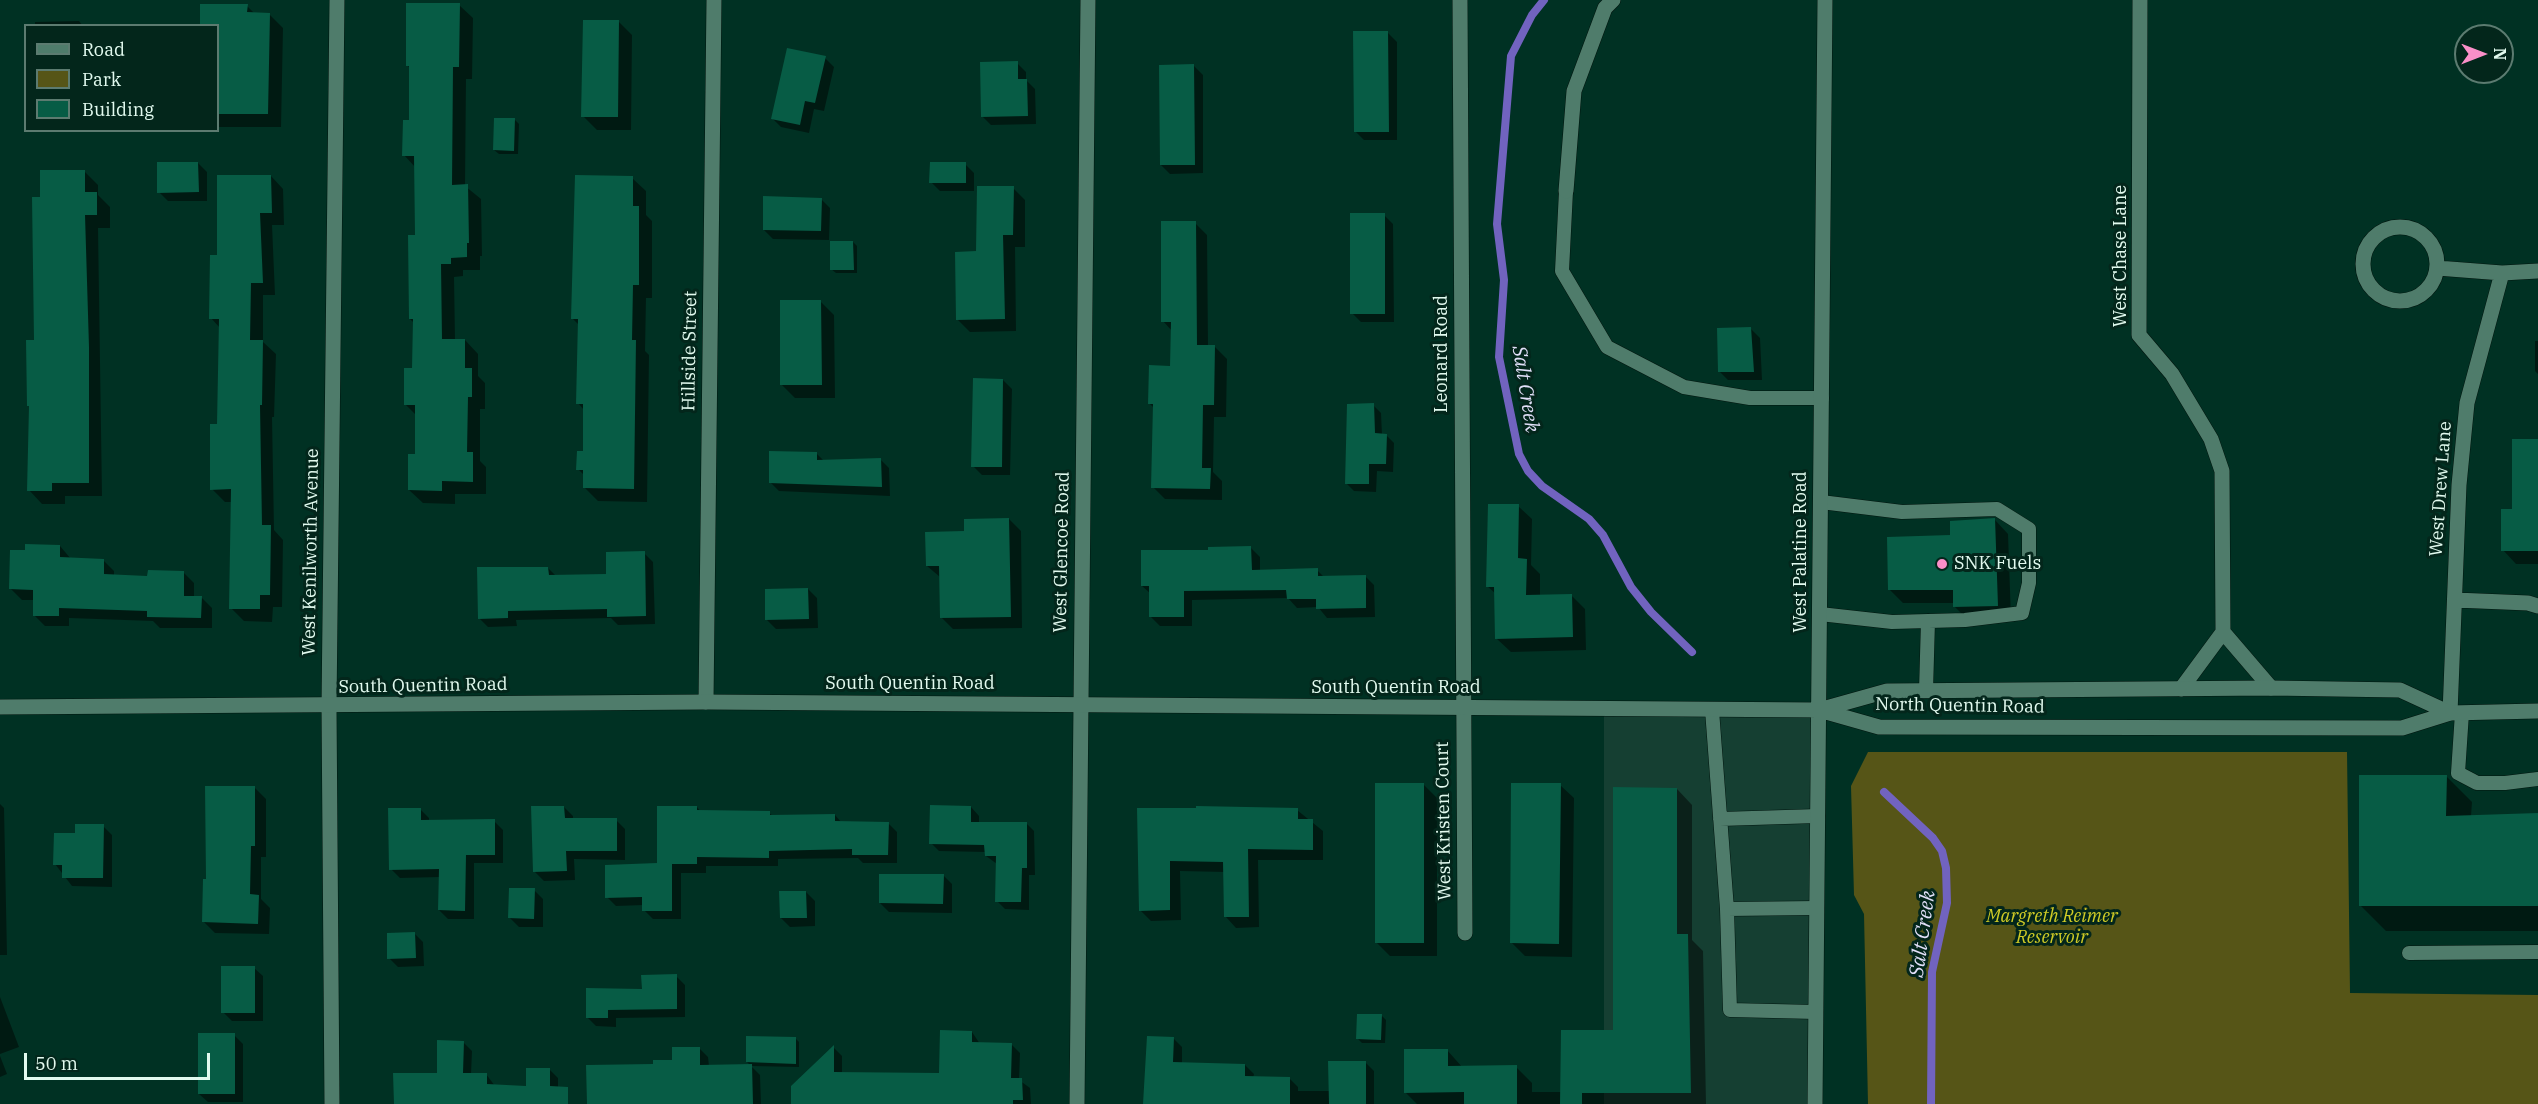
<!DOCTYPE html>
<style>
body{margin:0}
#map{position:relative;width:2538px;height:1104px;overflow:hidden;background:#003123;font-family:"IBM Plex Serif",serif}
canvas{display:block}
.legend{position:absolute;left:24px;top:24px;width:195px;height:108px;box-sizing:border-box;background:#03261b;border:2px solid #5c7b70;margin:0;padding:8px 10px;list-style:none;font-size:18px;color:#e2faef}
.legend li{display:flex;align-items:center;gap:12px;height:30px}
.legend b{width:30px;border:2px solid #5c7b70}
.north{position:absolute;left:2454px;top:24px;width:60px;height:60px;box-sizing:border-box;background:#03261b;border:2px solid #5c7b70;border-radius:50%;rotate:90deg;font-size:16px;font-weight:700;line-height:24px;text-align:center;color:#e2faef}
.north::after{content:'';display:block;margin:auto;width:21px;height:27px;background:#fa8fc8;clip-path:polygon(50% 0,100% 100%,50% 72%,0 100%)}
.scale{position:absolute;left:24px;top:1053px;width:186px;height:27px;box-sizing:border-box;border:3px solid #e2faef;border-top:0;padding-left:8px;font-size:18px;line-height:21px;white-space:nowrap;color:#e2faef;-webkit-text-stroke:4px #03261b;paint-order:stroke}
</style>
<div id="map">
<canvas width="2538" height="1104"></canvas>
<ul class="legend">
<li><b style="height:8px;background:#4f7c6b"></b>Road</li>
<li><b style="height:16px;background:#565517"></b>Park</li>
<li><b style="height:16px;background:#075c45"></b>Building</li>
</ul>
<div class="north">N</div>
<div class="scale">50 m</div>
</div>
<script>
const ctx = document.querySelector('canvas').getContext('2d');
ctx.lineJoin = 'round';
function fill(path, color) {
  ctx.fillStyle = color;
  ctx.fill(path, 'evenodd');
}
function trace(path, color, width, dash) {
  ctx.strokeStyle = color;
  ctx.lineWidth = width;
  ctx.lineCap = dash ? 'butt' : 'round';
  ctx.setLineDash(dash || []);
  ctx.stroke(path);
}
function drawText(font, color, halo, rows, align = 'center') {
  ctx.font = font + ' "IBM Plex Serif",serif';
  ctx.lineWidth = 6;
  ctx.setLineDash([]);
  ctx.textBaseline = 'middle';
  ctx.strokeStyle = halo;
  ctx.fillStyle = color;
  for (const [text, x, y, turn = 0] of rows) {
    ctx.save();
    ctx.translate(x, y);
    ctx.rotate((+turn || 0) * Math.PI / 180);
    ctx.textAlign = isNaN(turn) ? turn : align;
    if (halo) ctx.strokeText(text, 0, 0);
    ctx.fillText(text, 0, 0);
    ctx.restore();
  }
}
const built = new Path2D(`
 M 1604,709 L 1819,710 L 1815,1104 L 1604,1104 Z`);
const green = new Path2D(`
 M 1868,752 L 2347,752 L 2350,993 L 2538,995 L 2538,1104 L 1868,1104 L 1864,914 L 1854,895 L 1851,786 Z`);
const shadow = new Path2D(`
 M 459,5 L 473,18 L 472,79 L 466,79 L 465,186 L 481,199 L 482,256 L 480,256 L 480,270 L 463,270 L 463,276 L 454,277 L 455,340 L 465,340 L 478,354 L 478,376 L 485,383 L 485,409 L 480,409 L 480,461 L 486,467 L 486,494 L 455,494 L 455,504 L 423,503 L 409,490 L 416,456 L 416,415 L 405,404 L 414,370 L 414,323 L 410,319 L 417,236 L 415,167 L 404,155 L 411,122 L 411,69 L 408,66 Z
 M 247,6 L 255,14 L 269,14 L 283,28 L 281,127 L 218,127 L 218,26 Z
 M 79,21 L 83,26 L 35,26 L 35,22 Z
 M 619,22 L 632,35 L 631,130 L 597,130 L 583,116 Z
 M 1388,33 L 1397,42 L 1397,140 L 1364,140 L 1355,131 Z
 M 825,58 L 834,67 L 824,111 L 814,109 L 809,133 L 781,127 L 772,118 Z
 M 1017,63 L 1026,72 L 1026,80 L 1035,89 L 1036,124 L 991,125 L 982,116 Z
 M 1194,66 L 1203,75 L 1203,173 L 1170,174 L 1161,165 Z
 M 515,120 L 519,124 L 518,154 L 499,154 L 494,150 Z
 M 198,163 L 207,172 L 207,201 L 168,201 L 159,192 Z
 M 965,164 L 974,173 L 974,191 L 940,191 L 931,182 Z
 M 84,171 L 98,185 L 98,195 L 110,207 L 110,228 L 98,228 L 102,496 L 65,496 L 65,504 L 42,504 L 29,490 L 42,199 Z
 M 271,176 L 283,189 L 284,225 L 272,225 L 275,295 L 263,295 L 263,342 L 276,354 L 274,417 L 272,417 L 274,530 L 283,540 L 282,607 L 273,607 L 272,622 L 244,621 L 231,608 L 232,502 L 225,502 L 212,489 L 219,426 L 220,328 L 211,318 L 219,256 Z
 M 632,178 L 646,191 L 646,215 L 652,221 L 652,298 L 646,298 L 645,351 L 649,355 L 647,502 L 598,501 L 585,488 L 585,476 L 578,469 L 584,452 L 584,410 L 578,403 L 579,325 L 572,318 Z
 M 1013,188 L 1025,200 L 1025,247 L 1015,247 L 1016,331 L 970,332 L 958,320 L 978,253 Z
 M 821,199 L 830,208 L 829,240 L 773,239 L 764,230 Z
 M 1384,215 L 1393,224 L 1394,322 L 1361,322 L 1352,313 Z
 M 1195,223 L 1207,235 L 1208,346 L 1215,347 L 1227,359 L 1226,417 L 1214,417 L 1213,472 L 1222,481 L 1222,500 L 1165,499 L 1153,487 L 1154,408 L 1150,404 L 1171,367 L 1172,331 L 1163,321 Z
 M 853,242 L 857,246 L 857,273 L 836,273 L 831,269 Z
 M 820,301 L 834,315 L 835,398 L 795,398 L 782,385 Z
 M 1751,329 L 1760,338 L 1762,380 L 1728,380 L 1719,371 Z
 M 2535,341 L 2538,341 L 2538,374 L 2535,371 Z
 M 1003,380 L 1012,389 L 1010,475 L 982,475 L 973,466 Z
 M 1373,405 L 1381,413 L 1382,435 L 1386,435 L 1394,443 L 1393,472 L 1377,471 L 1376,492 L 1354,491 L 1346,483 Z
 M 2538,416 L 2538,564 L 2516,564 L 2503,550 L 2538,440 Z
 M 816,453 L 824,461 L 880,459 L 889,468 L 890,496 L 779,491 L 770,482 Z
 M 1518,506 L 1532,519 L 1531,565 L 1540,574 L 1540,596 L 1571,595 L 1585,609 L 1586,650 L 1511,652 L 1497,639 L 1496,594 L 1487,586 Z
 M 1009,519 L 1021,531 L 1022,628 L 953,629 L 941,617 L 940,577 L 927,566 L 966,532 Z
 M 1995,520 L 2008,534 L 2011,619 L 1968,620 L 1954,606 L 1954,603 L 1903,603 L 1889,589 L 1951,537 Z
 M 60,546 L 71,559 L 103,560 L 114,571 L 114,576 L 149,578 L 183,572 L 194,583 L 194,597 L 201,597 L 212,608 L 212,628 L 160,628 L 153,621 L 69,618 L 69,626 L 45,626 L 34,615 L 35,600 L 22,600 L 11,589 L 27,551 Z
 M 1251,548 L 1260,557 L 1260,571 L 1317,570 L 1324,577 L 1365,576 L 1374,585 L 1375,617 L 1327,618 L 1318,607 L 1297,608 L 1288,598 L 1192,600 L 1192,626 L 1160,626 L 1151,617 L 1151,594 L 1142,586 L 1210,551 Z
 M 644,553 L 653,562 L 655,624 L 618,625 L 611,618 L 516,620 L 517,626 L 488,627 L 479,618 L 548,568 L 556,576 L 608,575 Z
 M 808,589 L 817,598 L 818,628 L 776,629 L 767,620 Z
 M 2446,776 L 2472,802 L 2471,816 L 2538,815 L 2538,931 L 2386,931 L 2360,905 Z
 M 1423,784 L 1437,798 L 1437,956 L 1390,956 L 1376,942 Z
 M 1560,785 L 1574,798 L 1572,957 L 1525,956 L 1511,942 Z
 M 254,787 L 266,799 L 266,857 L 261,857 L 261,899 L 270,908 L 269,934 L 215,933 L 204,922 Z
 M 1677,789 L 1692,805 L 1692,940 L 1703,951 L 1706,1104 L 1417,1104 L 1406,1093 L 1447,1050 L 1463,1068 L 1516,1067 L 1532,1083 L 1532,1092 L 1561,1092 L 1614,1032 Z
 M 0,804 L 4,808 L 7,955 L 0,955 Z
 M 564,807 L 573,816 L 573,819 L 616,820 L 625,829 L 625,860 L 574,859 L 575,880 L 544,881 L 535,872 Z
 M 697,807 L 701,812 L 769,813 L 773,816 L 835,815 L 842,823 L 888,823 L 897,832 L 897,863 L 863,863 L 858,858 L 778,859 L 778,866 L 706,866 L 706,873 L 681,873 L 681,919 L 653,919 L 644,910 L 644,905 L 616,906 L 607,897 L 659,864 Z
 M 971,807 L 979,816 L 979,824 L 1026,823 L 1034,831 L 1035,875 L 1029,875 L 1029,910 L 1005,909 L 997,901 L 997,864 L 986,856 L 986,852 L 939,851 L 931,843 Z
 M 420,809 L 429,818 L 429,822 L 494,821 L 503,830 L 503,863 L 474,863 L 474,919 L 448,919 L 439,910 L 440,877 L 400,878 L 391,869 Z
 M 1139,810 L 1297,810 L 1323,831 L 1323,860 L 1258,860 L 1259,927 L 1236,928 L 1226,917 L 1225,872 L 1180,871 L 1181,920 L 1151,921 L 1140,910 Z
 M 103,826 L 112,835 L 112,887 L 72,886 L 55,864 L 77,835 Z
 M 943,875 L 952,884 L 952,913 L 889,912 L 880,903 Z
 M 534,890 L 543,899 L 543,927 L 519,927 L 510,918 Z
 M 806,892 L 815,901 L 815,926 L 790,927 L 781,918 Z
 M 414,933 L 423,942 L 424,966 L 398,967 L 389,958 Z
 M 254,968 L 263,976 L 263,1021 L 232,1021 L 223,1012 Z
 M 676,976 L 685,985 L 685,1017 L 616,1018 L 616,1027 L 596,1026 L 587,1017 Z
 M 0,997 L 19,1047 L 0,1054 Z
 M 1382,1016 L 1386,1020 L 1385,1043 L 1362,1043 L 1358,1039 Z
 M 972,1032 L 980,1044 L 1011,1044 L 1020,1053 L 1019,1080 L 1030,1088 L 1031,1104 L 793,1104 L 793,1087 L 834,1048 L 842,1056 L 842,1074 L 941,1074 Z
 M 234,1035 L 243,1044 L 243,1102 L 208,1102 L 199,1094 Z
 M 795,1038 L 799,1042 L 799,1067 L 751,1066 L 760,1075 L 761,1104 L 588,1104 L 654,1066 L 673,1061 L 699,1048 L 708,1057 L 709,1066 L 751,1066 L 747,1062 Z
 M 1173,1038 L 1182,1047 L 1182,1064 L 1245,1065 L 1254,1074 L 1253,1078 L 1289,1078 L 1298,1087 L 1298,1091 L 1330,1091 L 1365,1062 L 1374,1071 L 1374,1104 L 1145,1104 Z
 M 463,1042 L 472,1051 L 471,1074 L 486,1074 L 495,1086 L 527,1087 L 549,1069 L 558,1078 L 558,1104 L 395,1104 L 438,1074 Z
 M 0,1056 L 7,1074 L 0,1077 Z`);
const stream = new Path2D(`
 M 1544,0 L 1532,15 L 1511,56 L 1497,224 L 1504,280 L 1499,357 L 1519,454 L 1528,471 L 1542,486 L 1589,519 L 1603,535 L 1631,587 L 1651,612 L 1692,652
 M 1884,792 L 1933,838 L 1942,851 L 1946,868 L 1947,903 L 1932,972 L 1931,1104`);
const building = new Path2D(`
 M 406,3 L 460,3 L 459,67 L 453,67 L 452,185 L 468,184 L 469,243 L 467,243 L 467,257 L 451,258 L 451,264 L 441,264 L 442,339 L 465,339 L 465,368 L 472,368 L 472,397 L 468,397 L 467,452 L 473,452 L 473,482 L 442,481 L 442,491 L 408,490 L 408,454 L 415,454 L 415,405 L 404,405 L 404,368 L 412,368 L 413,319 L 409,319 L 408,235 L 415,235 L 414,156 L 402,156 L 403,120 L 409,120 L 409,66 L 406,66 Z
 M 200,4 L 248,4 L 247,12 L 270,13 L 268,114 L 218,114 L 218,26 L 200,26 Z
 M 583,20 L 619,20 L 618,117 L 581,117 Z
 M 1353,31 L 1388,31 L 1389,132 L 1354,132 Z
 M 787,48 L 826,56 L 815,103 L 805,101 L 800,125 L 771,119 Z
 M 1018,61 L 1018,79 L 1027,79 L 1028,116 L 981,117 L 980,62 Z
 M 1194,64 L 1195,165 L 1160,165 L 1159,65 Z
 M 494,118 L 515,118 L 514,151 L 493,150 Z
 M 157,162 L 198,162 L 199,192 L 157,193 Z
 M 930,162 L 966,162 L 966,183 L 929,183 Z
 M 40,170 L 85,170 L 85,192 L 97,192 L 97,215 L 85,215 L 89,347 L 89,483 L 52,483 L 52,491 L 27,491 L 29,406 L 27,406 L 26,340 L 34,340 L 32,197 L 40,197 Z
 M 217,175 L 271,175 L 272,213 L 260,213 L 263,283 L 251,283 L 250,340 L 263,340 L 262,405 L 260,405 L 262,525 L 271,525 L 270,595 L 260,595 L 260,609 L 229,609 L 231,489 L 210,490 L 210,424 L 217,424 L 219,319 L 209,319 L 210,255 L 217,255 Z
 M 575,175 L 633,176 L 633,206 L 639,206 L 639,285 L 633,285 L 632,340 L 636,340 L 634,489 L 583,488 L 583,470 L 576,470 L 577,451 L 583,451 L 583,404 L 576,404 L 578,319 L 571,319 Z
 M 977,186 L 1014,186 L 1013,235 L 1003,235 L 1005,319 L 956,320 L 955,252 L 976,251 Z
 M 763,196 L 822,198 L 821,231 L 763,230 Z
 M 1350,213 L 1385,213 L 1385,314 L 1350,314 Z
 M 1161,221 L 1196,221 L 1197,345 L 1215,345 L 1214,405 L 1203,405 L 1202,468 L 1211,468 L 1210,489 L 1151,488 L 1153,404 L 1148,404 L 1149,365 L 1170,366 L 1171,322 L 1161,322 Z
 M 830,241 L 853,241 L 854,270 L 830,270 Z
 M 780,300 L 821,300 L 822,385 L 780,385 Z
 M 1751,327 L 1754,372 L 1718,372 L 1717,328 Z
 M 973,378 L 1003,379 L 1002,467 L 971,467 Z
 M 1374,403 L 1375,433 L 1387,434 L 1386,464 L 1369,464 L 1369,484 L 1345,484 L 1347,404 Z
 M 2512,439 L 2538,439 L 2538,551 L 2501,551 L 2501,509 L 2512,509 Z
 M 769,451 L 817,452 L 817,460 L 881,458 L 882,487 L 769,483 Z
 M 1488,504 L 1519,504 L 1518,558 L 1527,559 L 1526,595 L 1572,594 L 1573,637 L 1495,639 L 1494,587 L 1486,587 Z
 M 1009,518 L 1011,617 L 940,618 L 939,566 L 926,566 L 925,532 L 964,531 L 964,519 Z
 M 1995,518 L 1998,606 L 1953,607 L 1953,590 L 1888,590 L 1887,537 L 1950,535 L 1950,521 Z
 M 25,544 L 60,545 L 60,557 L 104,559 L 104,574 L 147,576 L 148,570 L 184,571 L 184,596 L 202,596 L 201,618 L 147,617 L 147,611 L 59,608 L 59,616 L 33,616 L 33,590 L 9,589 L 10,550 L 25,550 Z
 M 1251,546 L 1252,570 L 1318,568 L 1318,576 L 1366,575 L 1366,608 L 1316,609 L 1316,599 L 1287,599 L 1286,590 L 1184,591 L 1184,617 L 1149,617 L 1149,586 L 1141,586 L 1141,550 L 1208,550 L 1208,547 Z
 M 645,551 L 646,616 L 607,617 L 607,609 L 508,611 L 508,618 L 478,619 L 477,567 L 548,567 L 549,575 L 606,574 L 606,552 Z
 M 808,588 L 809,619 L 765,620 L 765,589 Z
 M 2359,775 L 2447,775 L 2446,816 L 2538,813 L 2538,906 L 2359,906 Z
 M 1375,783 L 1424,783 L 1424,943 L 1375,943 Z
 M 1511,783 L 1561,783 L 1559,944 L 1510,943 Z
 M 205,786 L 255,786 L 255,846 L 251,846 L 250,894 L 259,895 L 258,924 L 202,922 L 203,879 L 206,879 Z
 M 1613,787 L 1677,788 L 1677,934 L 1688,934 L 1691,1093 L 1582,1093 L 1582,1104 L 1560,1104 L 1561,1030 L 1613,1030 Z
 M 930,805 L 971,806 L 971,822 L 1027,822 L 1027,868 L 1022,868 L 1021,902 L 995,902 L 996,856 L 985,856 L 984,845 L 929,844 Z
 M 531,806 L 564,806 L 565,818 L 617,818 L 617,851 L 566,851 L 567,871 L 533,872 Z
 M 657,806 L 697,806 L 697,810 L 770,811 L 770,815 L 835,814 L 835,821 L 889,822 L 888,855 L 852,855 L 852,849 L 769,851 L 769,858 L 697,857 L 697,864 L 672,864 L 672,911 L 642,911 L 642,897 L 605,898 L 605,865 L 657,863 Z
 M 1196,806 L 1298,808 L 1298,819 L 1313,819 L 1313,850 L 1248,849 L 1249,917 L 1224,917 L 1223,862 L 1170,861 L 1170,910 L 1139,911 L 1137,808 L 1196,808 Z
 M 388,808 L 421,808 L 421,820 L 495,819 L 495,855 L 466,855 L 465,911 L 438,910 L 439,869 L 389,870 Z
 M 75,824 L 104,824 L 103,878 L 62,878 L 62,865 L 53,865 L 54,833 L 75,833 Z
 M 879,874 L 944,874 L 943,904 L 879,903 Z
 M 509,888 L 535,888 L 534,919 L 508,918 Z
 M 779,891 L 806,891 L 807,918 L 780,918 Z
 M 415,932 L 416,958 L 387,959 L 387,933 Z
 M 221,966 L 255,966 L 255,1013 L 221,1013 Z
 M 677,974 L 677,1009 L 608,1010 L 608,1018 L 586,1018 L 586,988 L 642,989 L 641,975 Z
 M 1357,1014 L 1382,1014 L 1381,1040 L 1356,1039 Z
 M 940,1030 L 972,1031 L 972,1042 L 1012,1043 L 1011,1078 L 1022,1078 L 1023,1100 L 1013,1100 L 1013,1104 L 791,1104 L 791,1086 L 834,1045 L 834,1072 L 939,1073 Z
 M 198,1033 L 235,1033 L 235,1094 L 198,1094 Z
 M 746,1036 L 796,1037 L 796,1064 L 746,1062 Z
 M 1147,1036 L 1174,1037 L 1173,1062 L 1245,1064 L 1245,1076 L 1290,1077 L 1290,1104 L 1143,1104 Z
 M 437,1040 L 464,1041 L 463,1073 L 487,1073 L 487,1084 L 526,1086 L 526,1068 L 550,1068 L 550,1086 L 568,1087 L 568,1104 L 394,1104 L 393,1073 L 437,1073 Z
 M 672,1047 L 700,1047 L 700,1065 L 752,1064 L 753,1104 L 587,1104 L 586,1065 L 653,1064 L 653,1060 L 672,1060 Z
 M 1404,1049 L 1448,1049 L 1448,1066 L 1517,1065 L 1517,1104 L 1464,1104 L 1464,1092 L 1404,1093 Z
 M 1328,1061 L 1366,1061 L 1366,1104 L 1329,1104 Z`);
const service = new Path2D(`
 M 1566,191 L 1562,271 L 1607,347 L 1684,387 L 1750,398 L 1822,398
 M 1820,614 L 1892,622 L 1965,620 L 2022,613 L 2029,583 L 2029,529 L 1997,509 L 1902,512 L 1821,502
 M 1926,691 L 1928,621
 M 1712,710 L 1727,909 L 1817,908
 M 2462,713 L 2458,773 L 2477,783 L 2505,783 L 2538,779
 M 1720,819 L 1818,816
 M 1727,909 L 1730,1010 L 1816,1012
 M 2409,953 L 2538,952`);
const minor = new Path2D(`
 M 1460,0 L 1465,933
 M 2140,0 L 2139,335 L 2172,374 L 2211,439 L 2222,471 L 2223,632 L 2181,689
 M 1566,191 L 1574,91 L 1605,8 L 1613,0
 M2363 264a37 37 0 1 1 74 0a37 37 0 1 1-74 0Z
 M 2437,268 L 2502,273 L 2538,271
 M 2455,600 L 2528,603 L 2538,606
 M 2223,632 L 2271,688
 M 706,702 L 714,0
 M 2450,713 L 2459,485 L 2467,403 L 2502,273
 M 332,1104 L 329,706 L 337,0
 M 1077,1104 L 1088,0`);
const secondary = new Path2D(`
 M 0,707 L 706,702 L 1819,710 L 1879,727 L 2402,728 L 2450,713 L 2538,711
 M 1819,710 L 1887,691 L 2271,688 L 2400,690 L 2450,713
 M 1815,1104 L 1825,0`);
const markers = [
 [1942,564,6,"#fa8fc8"]
];
const streetNames = [
 ["West Chase Lane",2121,256,-90],
 ["Hillside Street",690,351,-89],
 ["Leonard Road",1442,354,-90],
 ["West Drew Lane",2441,489,-86],
 ["West Kenilworth Avenue",311,552,-89],
 ["West Glencoe Road",1062,552,-89],
 ["West Palatine Road",1801,552,-90],
 ["South Quentin Road",910,684],
 ["South Quentin Road",423,686,-1],
 ["South Quentin Road",1396,688],
 ["North Quentin Road",1960,706,1],
 ["West Kristen Court",1444,821,-91]
];
const poiNames = [
 ["SNK Fuels",1954,564]
];
const parkNames = [
 ["Margreth Reimer",2052,917],
 ["Reservoir",2052,938]
];
const waterNames = [
 ["Salt Creek",1525,389,81],
 ["Salt Creek",1923,934,-82]
];
fill(built, '#153f32');
fill(green, '#565517');
fill(shadow, '#0007');
trace(stream, '#7163bf', 8);
fill(building, '#075c45');
trace(service, '#01160f', 15);
trace(minor, '#01160f', 16);
trace(secondary, '#01160f', 16);
trace(service, '#4f7c6b', 14);
trace(minor, '#4f7c6b', 15);
trace(secondary, '#4f7c6b', 15);
for (const [x, y, r, color] of markers) {
  const dot = new Path2D();
  dot.arc(x, y, r, 0, 2 * Math.PI);
  ctx.fillStyle = color;
  ctx.fill(dot);
  trace(dot, '#03261b', 2);
}
drawText('18px', '#e2faef', '#03261b', streetNames);
drawText('18px', '#e2faef', '#03261b', poiNames, 'left');
drawText('italic 18px', '#cfcb26', '#03261b', parkNames);
drawText('italic 20px', '#e2e0f9', '#03261b', waterNames);
</script>
